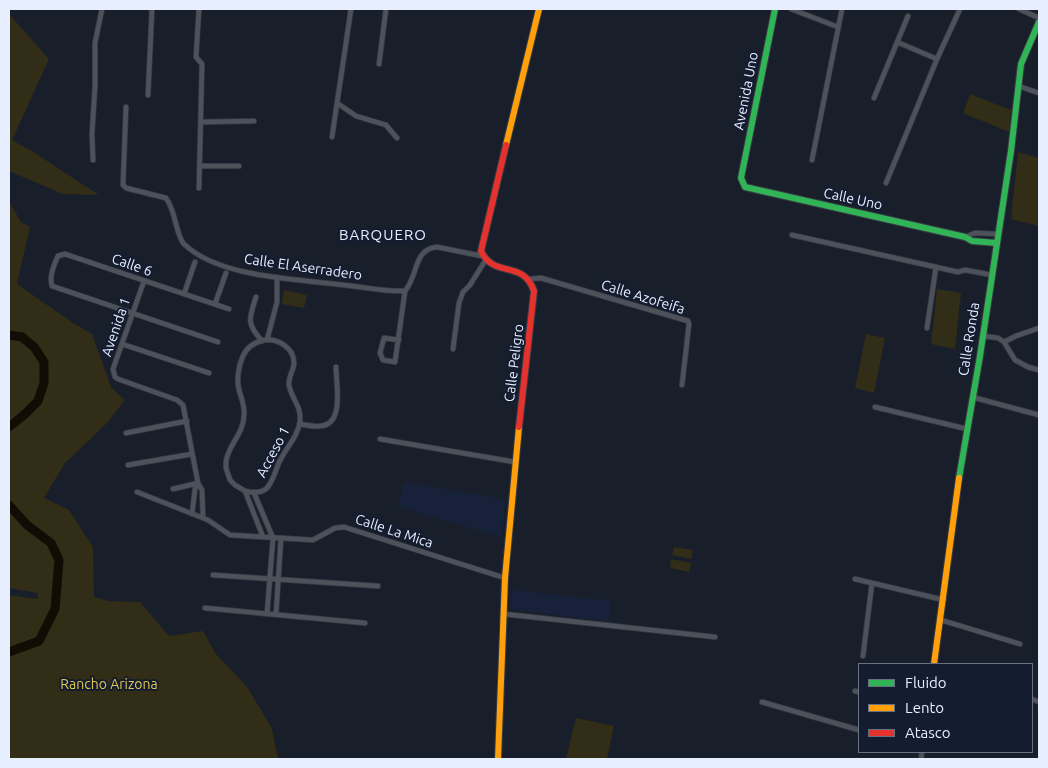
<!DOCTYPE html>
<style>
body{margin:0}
#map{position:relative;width:1048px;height:768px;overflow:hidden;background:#191f2a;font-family:Ubuntu,sans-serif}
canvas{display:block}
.frame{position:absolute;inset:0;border:10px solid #e7eefd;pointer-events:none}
.legend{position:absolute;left:858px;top:663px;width:175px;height:90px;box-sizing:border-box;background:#131c30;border:1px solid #687082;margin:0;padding:6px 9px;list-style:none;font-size:15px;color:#e7eefd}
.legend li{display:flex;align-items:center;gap:10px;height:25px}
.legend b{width:25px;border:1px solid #687082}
</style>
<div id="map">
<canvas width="1048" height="768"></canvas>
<div class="frame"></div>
<ul class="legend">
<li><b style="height:6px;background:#30b455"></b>Fluido</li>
<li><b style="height:6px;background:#ff9f0a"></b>Lento</li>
<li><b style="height:6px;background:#e5322d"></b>Atasco</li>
</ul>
</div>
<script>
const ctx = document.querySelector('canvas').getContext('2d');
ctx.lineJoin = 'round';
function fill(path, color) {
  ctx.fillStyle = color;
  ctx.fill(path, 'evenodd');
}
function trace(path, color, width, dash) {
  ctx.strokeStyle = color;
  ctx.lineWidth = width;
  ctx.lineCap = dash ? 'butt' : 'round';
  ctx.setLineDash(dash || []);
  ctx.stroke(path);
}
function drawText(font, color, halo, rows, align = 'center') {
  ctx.font = font + ' Ubuntu,sans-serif';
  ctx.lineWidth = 4;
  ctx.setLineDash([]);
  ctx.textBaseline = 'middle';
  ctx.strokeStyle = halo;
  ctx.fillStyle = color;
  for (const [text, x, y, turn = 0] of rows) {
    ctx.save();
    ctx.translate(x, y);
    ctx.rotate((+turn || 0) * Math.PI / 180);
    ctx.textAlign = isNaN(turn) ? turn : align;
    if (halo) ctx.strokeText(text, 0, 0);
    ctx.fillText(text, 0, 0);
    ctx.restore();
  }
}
const built = new Path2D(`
 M 404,482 L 505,499 L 502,537 L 398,507 Z
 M 512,590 L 611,601 L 609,622 L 511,609 Z`);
const green = new Path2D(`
 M 9,14 L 49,59 L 12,140 L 32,151 L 99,195 L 63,194 L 9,171 Z
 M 970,94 L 1011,110 L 1009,132 L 963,113 Z
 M 1018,152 L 1039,158 L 1039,226 L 1011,219 Z
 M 9,201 L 21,222 L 30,227 L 17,284 L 73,323 L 92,334 L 111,387 L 125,400 L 106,424 L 65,463 L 44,498 L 69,510 L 93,547 L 94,597 L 108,601 L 140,602 L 169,636 L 203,631 L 215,653 L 248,688 L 272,729 L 278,759 L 9,759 L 9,595 L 38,599 L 38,593 L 9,588 Z
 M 937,289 L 961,293 L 955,349 L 931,344 Z
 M 284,290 L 307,295 L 304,308 L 282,304 Z
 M 866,334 L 885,338 L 874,393 L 855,388 Z
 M 674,547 L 693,550 L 691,559 L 672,555 Z
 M 671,559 L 691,563 L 689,572 L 670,568 Z
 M 576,718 L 614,726 L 607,759 L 566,759 Z`);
const river = new Path2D(`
 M 9,335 L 22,337 L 34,347 L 44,362 L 44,383 L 38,401 L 24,415 L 9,427
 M 9,505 L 27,525 L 51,543 L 59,560 L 55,609 L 39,641 L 9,652`);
const street = new Path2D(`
 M 199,9 L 196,57 L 202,64 L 199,188
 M 791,9 L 838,27
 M 1019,9 L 1039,18
 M 897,42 L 937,59
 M 379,64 L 386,9
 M 1018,86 L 1039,93
 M 148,95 L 152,9
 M 874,98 L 908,16
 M 337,103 L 356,116 L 386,125 L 397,138
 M 126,107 L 123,185 L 126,188 L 166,198 C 176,211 176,236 184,244 C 219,278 298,279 344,285 C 364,287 386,292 405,291
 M 201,122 L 254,121
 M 332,137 L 351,9
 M 93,160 L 92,134 L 95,86 L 95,43 L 102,9
 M 812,160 L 842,9
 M 200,166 L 239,166
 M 886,183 L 937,59 L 960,9
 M 792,235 L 958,272 L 965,270 L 992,275
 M 965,237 L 975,233 L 998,234
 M 530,279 L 541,278 L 688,321 L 689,324 L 682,385
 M 144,281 L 113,369 L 115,377 L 118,379 L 177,400 L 183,405 L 198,483 L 202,490 L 203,518
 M 184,294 L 195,262
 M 256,297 C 249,319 246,323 262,341
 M 215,304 L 226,273
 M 927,328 L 936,267
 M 983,336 L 998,338 L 1004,342 L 1015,360 L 1028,367 L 1039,370
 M 267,340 L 277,302 L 277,277
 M 399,340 L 384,338 L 380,353 L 383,360 L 395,362 L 405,291 C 418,277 413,249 437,247 L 482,256
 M 218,342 L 52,286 C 49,276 54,265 58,256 L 65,254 L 229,309
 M 1004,342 L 1016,336 L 1039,328
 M 122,344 L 209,373
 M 453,349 L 459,303 L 463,292 L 470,285 L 485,261
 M 972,397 L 1039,415
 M 875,407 L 967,429
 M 300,424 C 306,425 313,427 320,426 C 345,425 336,384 336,367
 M 126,433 L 187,421
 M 380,439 L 515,462
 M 128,465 L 192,454
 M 173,489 L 198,483
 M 245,491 C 269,497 271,483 278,465 C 284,449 298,438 300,421 C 302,407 291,398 289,385 C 288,377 294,370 294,363 C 294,348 278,338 264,340 C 255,342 247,347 243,356 C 238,367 236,382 240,393 C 242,400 245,408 244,415 C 244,433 229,444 226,461 L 226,468 L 230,480 L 235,485 L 245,491 L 263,537
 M 137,492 L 208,520 L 230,535 L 313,540 L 335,528 L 344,527 L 505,578
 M 254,493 L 273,538 L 267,614
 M 192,514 L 195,489 L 198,483
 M 213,575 L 378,586
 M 855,579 L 944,600
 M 205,608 L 365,623
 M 276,614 L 281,538
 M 504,614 L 715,637
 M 941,620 L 1020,644
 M 863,656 L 872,583
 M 855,691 L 859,692
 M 1032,699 L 1039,702
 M 762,702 L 859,730
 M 921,759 L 922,752`);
const fast = new Path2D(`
 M 775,9 L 741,178 L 745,187 L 965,237 L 972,241 L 997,243
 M 959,478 L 980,356 L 1011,151 L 1021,64 L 1039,22`);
const slow = new Path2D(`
 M 506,145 L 539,9
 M 934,664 L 959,478
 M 498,759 L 505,578 L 519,427`);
const jam = new Path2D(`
 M 506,145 L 481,251 C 494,279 523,259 534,291 L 519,427`);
const streetNames = [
 ["Avenida Uno",746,91,-79],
 ["Calle Uno",853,199,12],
 ["Calle 6",132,265,19],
 ["Calle El Aserradero",303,267,8],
 ["Calle Azofeifa",643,297,17],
 ["Avenida 1",116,327,-71],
 ["Calle Ronda",969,339,-81],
 ["Calle Peligro",514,363,-83],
 ["Acceso 1",273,452,-62],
 ["Calle La Mica",394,531,18]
];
const parkNames = [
 ["Rancho Arizona",109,684]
];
const neighbourhoodNames = [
 ["BARQUERO",383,235]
];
fill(built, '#17223a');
fill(green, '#312d16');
trace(river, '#110d04', 9);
trace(street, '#373a44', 6);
trace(fast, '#373a44', 8);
trace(slow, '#373a44', 8);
trace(jam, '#373a44', 8);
trace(street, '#4d515a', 4.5);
trace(fast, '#30b455', 6);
trace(slow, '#ff9f0a', 6);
trace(jam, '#e5322d', 6);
drawText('14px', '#e7eefd', '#131c30', streetNames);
drawText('14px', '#e0c84d', '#131c30', parkNames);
ctx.letterSpacing = '1px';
drawText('15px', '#e7eefd', '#131c30', neighbourhoodNames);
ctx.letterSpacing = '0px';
</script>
